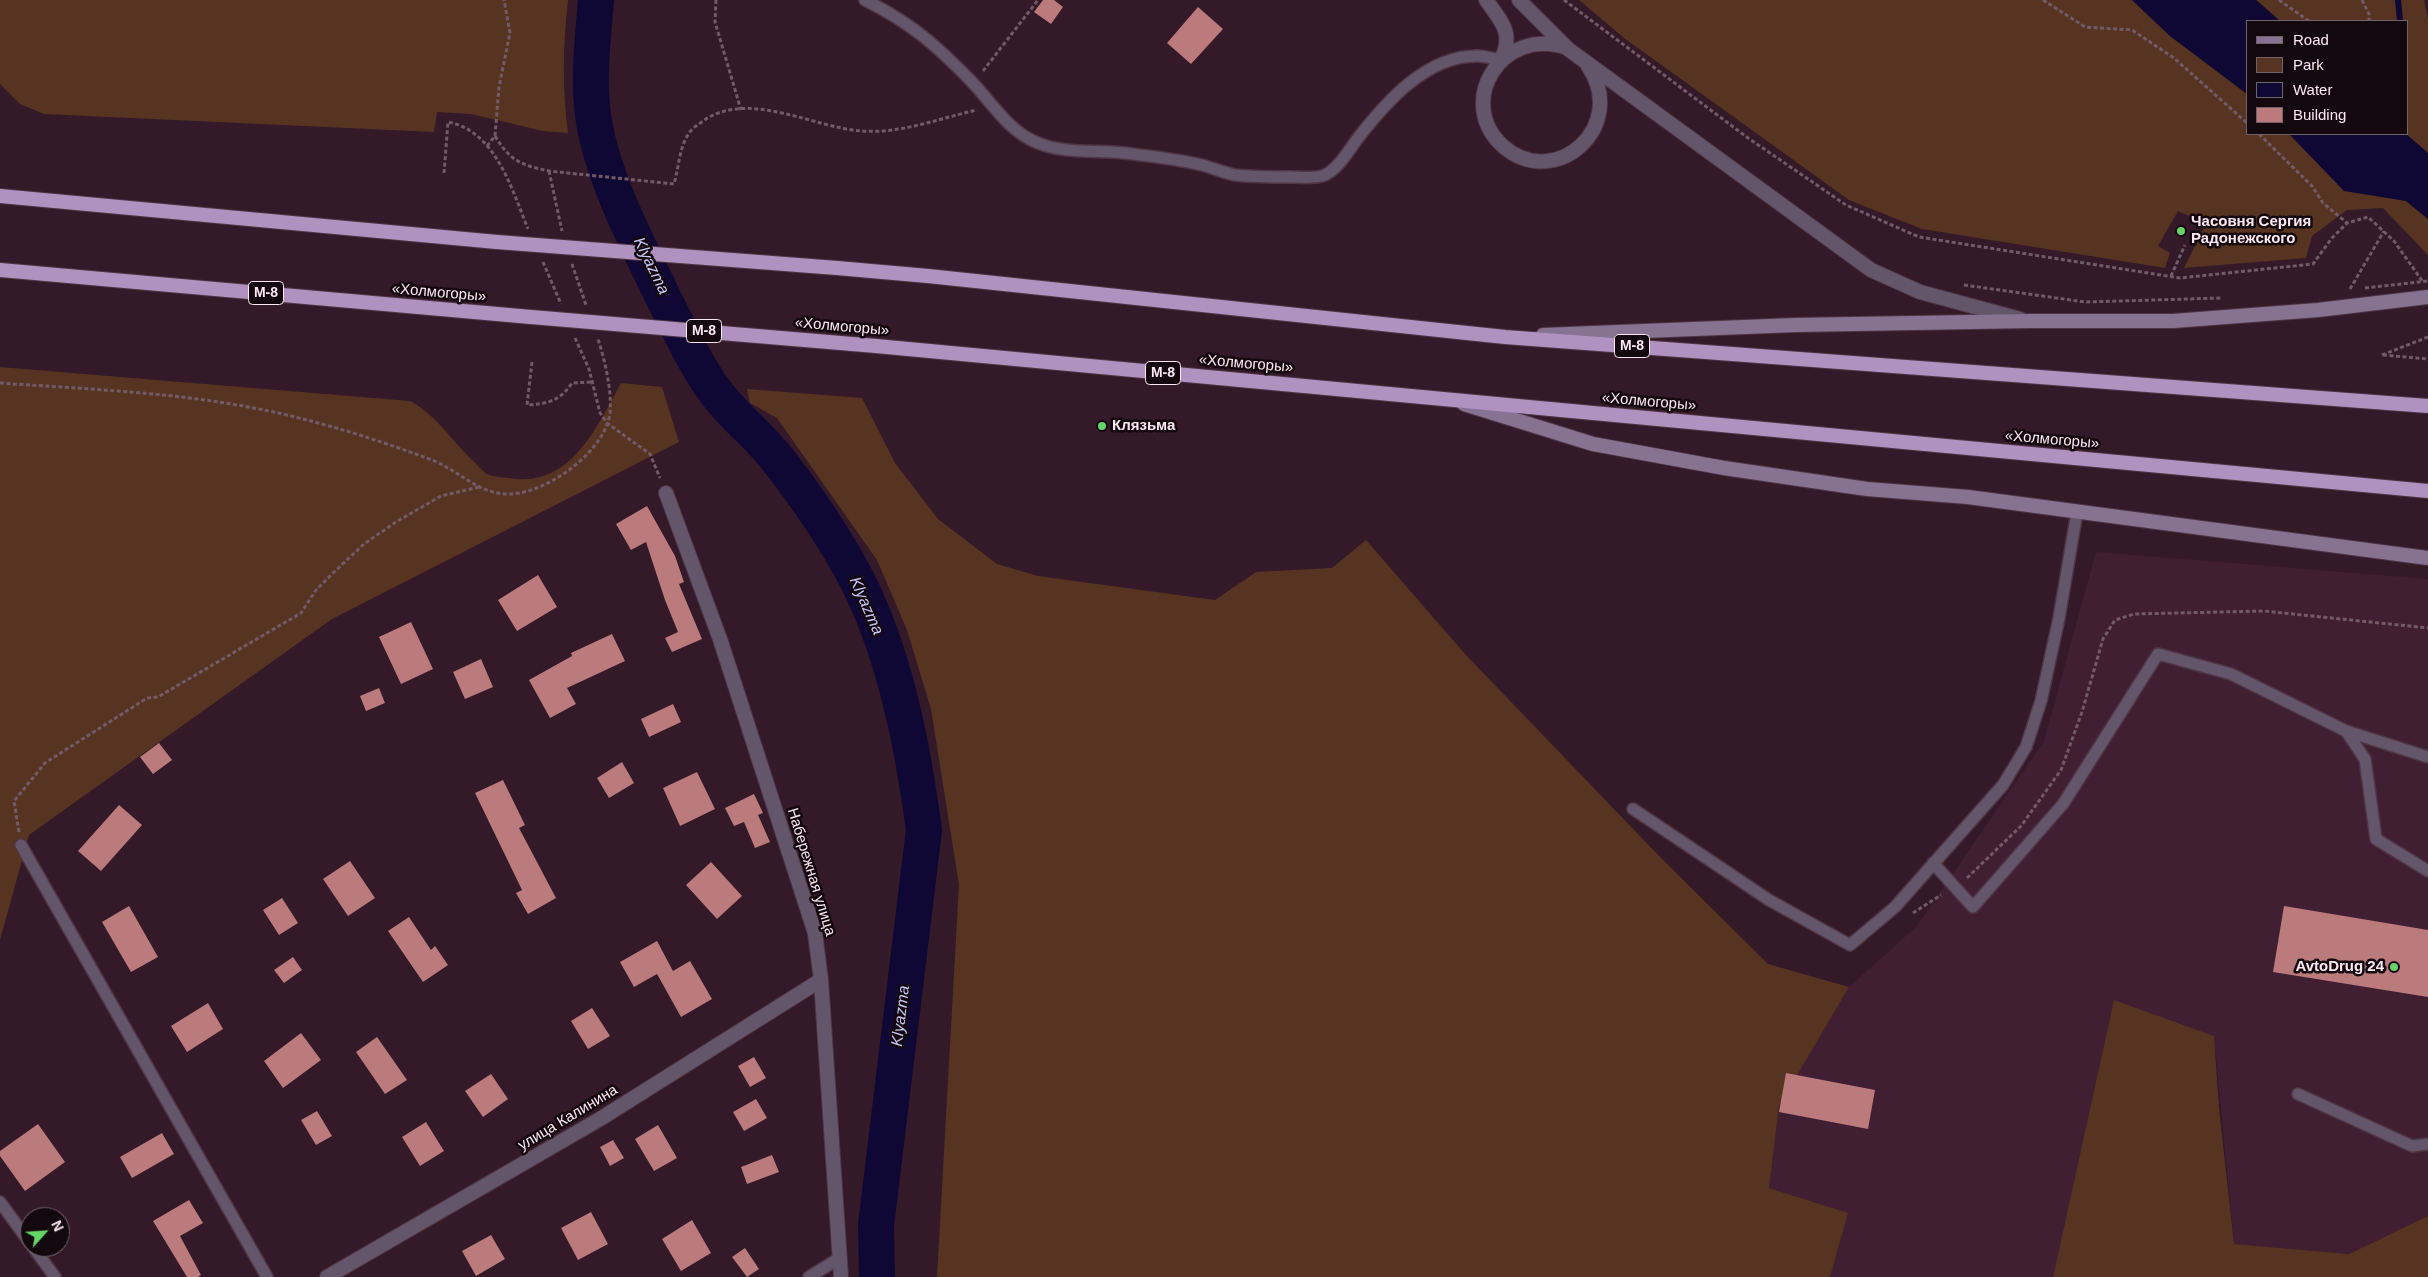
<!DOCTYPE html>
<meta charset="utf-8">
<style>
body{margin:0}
#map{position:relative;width:2428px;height:1277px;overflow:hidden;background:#341928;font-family:Helvetica,sans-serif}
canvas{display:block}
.legend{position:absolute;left:2246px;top:20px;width:162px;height:115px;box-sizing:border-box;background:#14080f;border:1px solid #71626a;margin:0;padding:6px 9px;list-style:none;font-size:15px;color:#fce8f2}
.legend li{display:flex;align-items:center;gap:10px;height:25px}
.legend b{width:25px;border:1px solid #71626a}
.north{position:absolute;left:20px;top:1207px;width:50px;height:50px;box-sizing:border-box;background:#14080f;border:1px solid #71626a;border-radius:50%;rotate:64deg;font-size:14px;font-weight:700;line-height:20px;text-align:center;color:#fce8f2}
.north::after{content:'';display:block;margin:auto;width:18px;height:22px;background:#66d466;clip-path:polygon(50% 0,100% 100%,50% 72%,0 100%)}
</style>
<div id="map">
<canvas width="2428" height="1277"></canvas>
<ul class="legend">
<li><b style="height:6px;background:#887292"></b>Road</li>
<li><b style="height:14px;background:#573421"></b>Park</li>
<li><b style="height:14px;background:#100834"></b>Water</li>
<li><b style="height:14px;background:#bb7a7c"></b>Building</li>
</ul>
<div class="north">N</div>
</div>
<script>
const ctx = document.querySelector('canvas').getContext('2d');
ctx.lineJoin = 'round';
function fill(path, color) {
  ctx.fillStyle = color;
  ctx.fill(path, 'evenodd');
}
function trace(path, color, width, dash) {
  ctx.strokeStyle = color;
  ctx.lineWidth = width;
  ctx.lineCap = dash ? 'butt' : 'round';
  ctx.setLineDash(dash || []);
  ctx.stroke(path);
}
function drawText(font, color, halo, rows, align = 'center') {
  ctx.font = font + ' Helvetica,sans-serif';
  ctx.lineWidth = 5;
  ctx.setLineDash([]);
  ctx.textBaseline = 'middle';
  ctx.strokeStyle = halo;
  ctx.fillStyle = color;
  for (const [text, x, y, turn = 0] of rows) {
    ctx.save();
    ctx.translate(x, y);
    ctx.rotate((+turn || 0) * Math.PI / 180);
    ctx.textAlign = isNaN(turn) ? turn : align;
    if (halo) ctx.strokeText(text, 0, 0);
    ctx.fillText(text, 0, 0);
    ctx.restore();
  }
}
const built = new Path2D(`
 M 2096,552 L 2428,579 L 2428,1216 L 2349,1254 L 2234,1244 L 2214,1036 L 2114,1000 L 2053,1277 L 1830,1277 L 1847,1213 L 1769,1188 L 1779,1106 L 1849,987 L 1917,926 L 2044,741 Z`);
const green = new Path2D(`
 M 0,0 L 568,0 C 563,46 562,86 568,133 L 543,131 L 471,114 L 437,112 L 434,132 L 44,114 L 20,104 L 0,84 Z
 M 1579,0 L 2132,0 L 2170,36 L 2247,94 L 2247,134 L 2289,134 L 2297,141 L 2377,195 L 2406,201 L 2428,219 L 2428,255 L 2383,208 L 2347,210 L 2312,236 L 2306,258 L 2184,268 L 2206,224 L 2178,211 L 2158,246 L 2170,253 L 2165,268 L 1922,229 L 1849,200 L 1624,38 Z
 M 2256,0 L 2424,0 L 2428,19 L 2428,153 L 2406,134 L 2407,21 L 2280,21 Z
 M 0,367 L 410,401 C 436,415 449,437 470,458 C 475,462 481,470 487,474 C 492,477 502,477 509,478 C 570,489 597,427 621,383 L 662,387 L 679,442 L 332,619 L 29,835 L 0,940 Z
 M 747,389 L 862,398 L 895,463 L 938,519 L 997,564 L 1038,576 L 1215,600 L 1256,572 L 1332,568 L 1366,540 L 1465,654 L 1662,859 L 1768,964 L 1849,987 L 1779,1106 L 1769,1188 L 1848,1213 L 1830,1277 L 937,1277 L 959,885 L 931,709 L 907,630 L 877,560 L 777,418 L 750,403 Z
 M 2114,1000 L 2214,1036 L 2219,1108 L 2234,1244 L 2349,1254 L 2428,1216 L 2428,1277 L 2053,1277 Z`);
const water = new Path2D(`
 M 2132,0 L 2256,0 L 2280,21 L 2247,21 L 2247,94 L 2170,36 Z
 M 2289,134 L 2406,134 L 2428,153 L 2428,219 L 2406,201 L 2344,191 Z`);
const stream = new Path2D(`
 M 2398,0 L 2400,21`);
const river = new Path2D(`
 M 596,0 C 593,38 588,77 593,115 C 601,176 639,247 666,303 C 681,332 695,364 715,391 C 732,415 756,433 774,455 C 804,492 842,548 862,590 C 897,664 913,749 924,830 L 876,1225 L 877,1277`);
const building = new Path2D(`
 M 1043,0 L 1054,0 L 1063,7 L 1051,24 L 1034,12 Z
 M 1198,7 L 1223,29 L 1191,64 L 1167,43 Z
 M 647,506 L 675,556 L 684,582 L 679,584 L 702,639 L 672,652 L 665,638 L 678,632 L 665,600 L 646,542 L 631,550 L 616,524 Z
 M 538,575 L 557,607 L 517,631 L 498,600 Z
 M 411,622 L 433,669 L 401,684 L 379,637 Z
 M 612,634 L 625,661 L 567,688 L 576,704 L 550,718 L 529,680 L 572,656 L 571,653 Z
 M 481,659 L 493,687 L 465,699 L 453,672 Z
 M 379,688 L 385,703 L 366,711 L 360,696 Z
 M 673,704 L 681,722 L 649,737 L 641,719 Z
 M 159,743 L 172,760 L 153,774 L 140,757 Z
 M 622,762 L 634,783 L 609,798 L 597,778 Z
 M 697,772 L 715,809 L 680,826 L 663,788 Z
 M 503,780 L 525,825 L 519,828 L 556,898 L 528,914 L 516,893 L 522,890 L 475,793 Z
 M 754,794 L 763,813 L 758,815 L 770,842 L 755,848 L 744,822 L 734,826 L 725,808 Z
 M 119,805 L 142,825 L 101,871 L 78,851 Z
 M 350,861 L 375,898 L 348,916 L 323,879 Z
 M 711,862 L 742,896 L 717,919 L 686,885 Z
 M 282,898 L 298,923 L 279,935 L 263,910 Z
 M 129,906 L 158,957 L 131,972 L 102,922 Z
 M 2284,906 L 2428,930 L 2428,997 L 2273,972 Z
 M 409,917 L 431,950 L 435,946 L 448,965 L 423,982 L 388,931 Z
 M 657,941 L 673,971 L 690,961 L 712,999 L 681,1017 L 657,974 L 634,987 L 620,962 Z
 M 293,957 L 302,970 L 284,983 L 274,970 Z
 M 208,1003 L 223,1029 L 187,1052 L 171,1026 Z
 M 592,1008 L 610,1036 L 588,1049 L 571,1021 Z
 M 301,1033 L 321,1060 L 283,1088 L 264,1061 Z
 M 377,1037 L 407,1080 L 385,1094 L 356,1052 Z
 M 754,1057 L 766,1078 L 750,1087 L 738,1066 Z
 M 1786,1073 L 1875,1090 L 1868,1129 L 1779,1112 Z
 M 491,1074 L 508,1099 L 483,1117 L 465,1091 Z
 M 756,1099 L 767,1118 L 744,1131 L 733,1112 Z
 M 317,1111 L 332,1136 L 316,1145 L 301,1120 Z
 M 426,1122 L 444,1151 L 420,1166 L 402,1137 Z
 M 38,1124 L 65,1162 L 25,1191 L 0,1156 L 0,1151 Z
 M 658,1125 L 677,1158 L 654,1171 L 635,1139 Z
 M 162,1133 L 174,1154 L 132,1178 L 120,1157 Z
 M 613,1140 L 624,1158 L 610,1166 L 600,1147 Z
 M 772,1155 L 779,1172 L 747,1184 L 741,1167 Z
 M 189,1200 L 203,1223 L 180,1236 L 201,1275 L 198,1277 L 187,1277 L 153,1221 Z
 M 591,1212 L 608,1244 L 578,1260 L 561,1228 Z
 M 692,1220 L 711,1253 L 681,1271 L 662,1239 Z
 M 491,1235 L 505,1259 L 476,1276 L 462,1251 Z
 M 745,1248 L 759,1269 L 747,1277 L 732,1257 Z`);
const path = new Path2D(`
 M 716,0 L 715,22 L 741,110
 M 1564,0 L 1748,138 L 1846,205 L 1919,237 L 2180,278 L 2313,264 L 2332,238 L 2347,223 L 2368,217 L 2394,241 L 2423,282
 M 2043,0 L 2085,27 L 2132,30 L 2174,58 L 2247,123
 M 2279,0 L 2309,21
 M 2362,0 L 2369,14 L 2369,21
 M 983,71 L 1038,0
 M 2259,134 L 2312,186 L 2323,203 L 2347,223
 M 495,136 C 510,161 521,165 549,171 L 674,184 C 679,167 679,148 689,133 C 692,128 698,125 703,121 C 748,89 814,128 862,131 C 901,134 940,118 977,110
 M 487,146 L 495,136 L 499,87 L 510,33 L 504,0
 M 549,171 L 562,231
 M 444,173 L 448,122 C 496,131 512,190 528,229
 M 543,262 L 561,304
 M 572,264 L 586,305
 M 2171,276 L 2185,245
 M 1964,285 L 2085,302 L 2222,298
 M 2350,289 L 2384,231
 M 575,338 L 589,369 L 600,413 L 607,423 L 650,454 L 660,478
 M 2382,355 L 2428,337
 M 2383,355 L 2428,359
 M 532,362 L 527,405 C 547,404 560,401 572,383 L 593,382
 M 0,383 C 100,390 201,393 299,418 C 344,429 389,444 432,460 C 460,471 479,495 510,494 C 547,493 605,452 610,413 C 612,390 605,361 598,339
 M 19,832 L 14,801 L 45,763 L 147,698 L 158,697 L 301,613 L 316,590 L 333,573 L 364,544 L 396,522 L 441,496 L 479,487
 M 1967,878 L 2021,826 L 2061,770 L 2082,712 L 2103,639 L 2115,620 L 2134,614 L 2264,611 L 2428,628
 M 1913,913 L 1941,895`);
const service = new Path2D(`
 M 865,0 C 911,23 936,45 972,82 C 992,103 1009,132 1038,143 C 1065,154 1095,150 1124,153 C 1149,156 1177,159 1202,165 C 1213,168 1224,173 1235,175 C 1254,177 1272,177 1291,177 C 1302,177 1315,179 1325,175 C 1339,168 1349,150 1358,138 C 1386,102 1427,55 1478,56 C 1486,56 1494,59 1501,60
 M 2346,731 L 2428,757
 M 1633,809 L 1769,900 L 1850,945 L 1895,907 L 2003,785 L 2026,747 L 2041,701 L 2059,618 L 2077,512
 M 21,845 L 267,1277
 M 1933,863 L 1973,907 L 2063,804 L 2158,654 L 2231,674 L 2346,731 L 2365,759 L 2376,839 L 2428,871
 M 2298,1094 L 2412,1146 L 2428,1144
 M 0,1202 L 30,1243
 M 33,1247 L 55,1277
 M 809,1277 L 838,1259`);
const minor = new Path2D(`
 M 666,493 L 720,639 L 815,933 L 821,980 L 841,1277
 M 327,1277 L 600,1119 L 821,980`);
const tertiary = new Path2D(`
 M 1486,0 C 1502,22 1514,33 1501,60
 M 1519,0 L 1568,49 L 1871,270 L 1920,292 L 2020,319
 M 1567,48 C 1501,25 1454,104 1504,147 C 1556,191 1629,126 1588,66`);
const secondary = new Path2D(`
 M 1543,335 L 1795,325 L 2030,321 L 2173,321 L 2318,310 L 2428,297
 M 1464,404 L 1593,444 L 1724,468 L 1867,489 L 1968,497 L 2428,558`);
const trunk = new Path2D(`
 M 0,196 L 497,242
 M 837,268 L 928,276 L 1505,337 L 2428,406
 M 0,270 L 531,317
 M 876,346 L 2428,491`);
const pathBridge = new Path2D(`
 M 2365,288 L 2428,281`);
const trunkBridge = new Path2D(`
 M 497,242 L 837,268
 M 531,317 L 876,346`);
const markers = [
 [2181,231,5,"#66d466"],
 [1102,426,5,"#66d466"],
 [2394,967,5,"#66d466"]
];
const shields = [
 [266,293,35],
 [704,331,35],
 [1632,346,35],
 [1163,373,35]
];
const shieldNames = [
 ["М-8",266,293],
 ["М-8",704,331],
 ["М-8",1632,346],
 ["М-8",1163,373]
];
const poiNames = [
 ["Часовня Сергия",2191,222],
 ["Радонежского",2191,239],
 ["Клязьма",1112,426],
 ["AvtoDrug 24",2384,967,"right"]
];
const streetNames = [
 ["«Холмогоры»",439,293,5],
 ["«Холмогоры»",842,327,5],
 ["«Холмогоры»",1246,364,5],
 ["«Холмогоры»",1649,402,5],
 ["«Холмогоры»",2052,440,5],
 ["Набережная улица",811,872,73],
 ["улица Калинина",568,1118,-31]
];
const waterNames = [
 ["Klyazma",651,266,64],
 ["Klyazma",866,606,66],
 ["Klyazma",901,1016,-83]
];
fill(built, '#411f32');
fill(green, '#573421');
fill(water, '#100834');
trace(stream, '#100834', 6);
trace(river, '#100834', 36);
fill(building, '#bb7a7c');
trace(service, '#503644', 14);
trace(minor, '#503644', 16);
trace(tertiary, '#503644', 16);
trace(secondary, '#503644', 16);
trace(trunk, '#503644', 16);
trace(path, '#725a67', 3, [4, 2.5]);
trace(service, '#64566a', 11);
trace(minor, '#64566a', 14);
trace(tertiary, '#64566a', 14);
trace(secondary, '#887292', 14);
trace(trunk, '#b191c0', 14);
trace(trunkBridge, '#503644', 16, []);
trace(pathBridge, '#725a67', 3, [4, 2.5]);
trace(trunkBridge, '#b191c0', 14);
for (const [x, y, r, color] of markers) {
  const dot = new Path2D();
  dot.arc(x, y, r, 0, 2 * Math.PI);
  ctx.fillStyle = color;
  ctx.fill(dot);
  trace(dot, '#14080f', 2);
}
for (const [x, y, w] of shields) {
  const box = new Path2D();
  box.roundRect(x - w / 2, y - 11.5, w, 23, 4);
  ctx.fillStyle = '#14080f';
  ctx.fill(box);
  trace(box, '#fce8f2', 1);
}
drawText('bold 14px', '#fce8f2', null, shieldNames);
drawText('bold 15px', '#fce8f2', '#14080f', poiNames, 'left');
drawText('15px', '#fce8f2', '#14080f', streetNames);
drawText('italic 16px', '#c7c8f8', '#14080f', waterNames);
</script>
